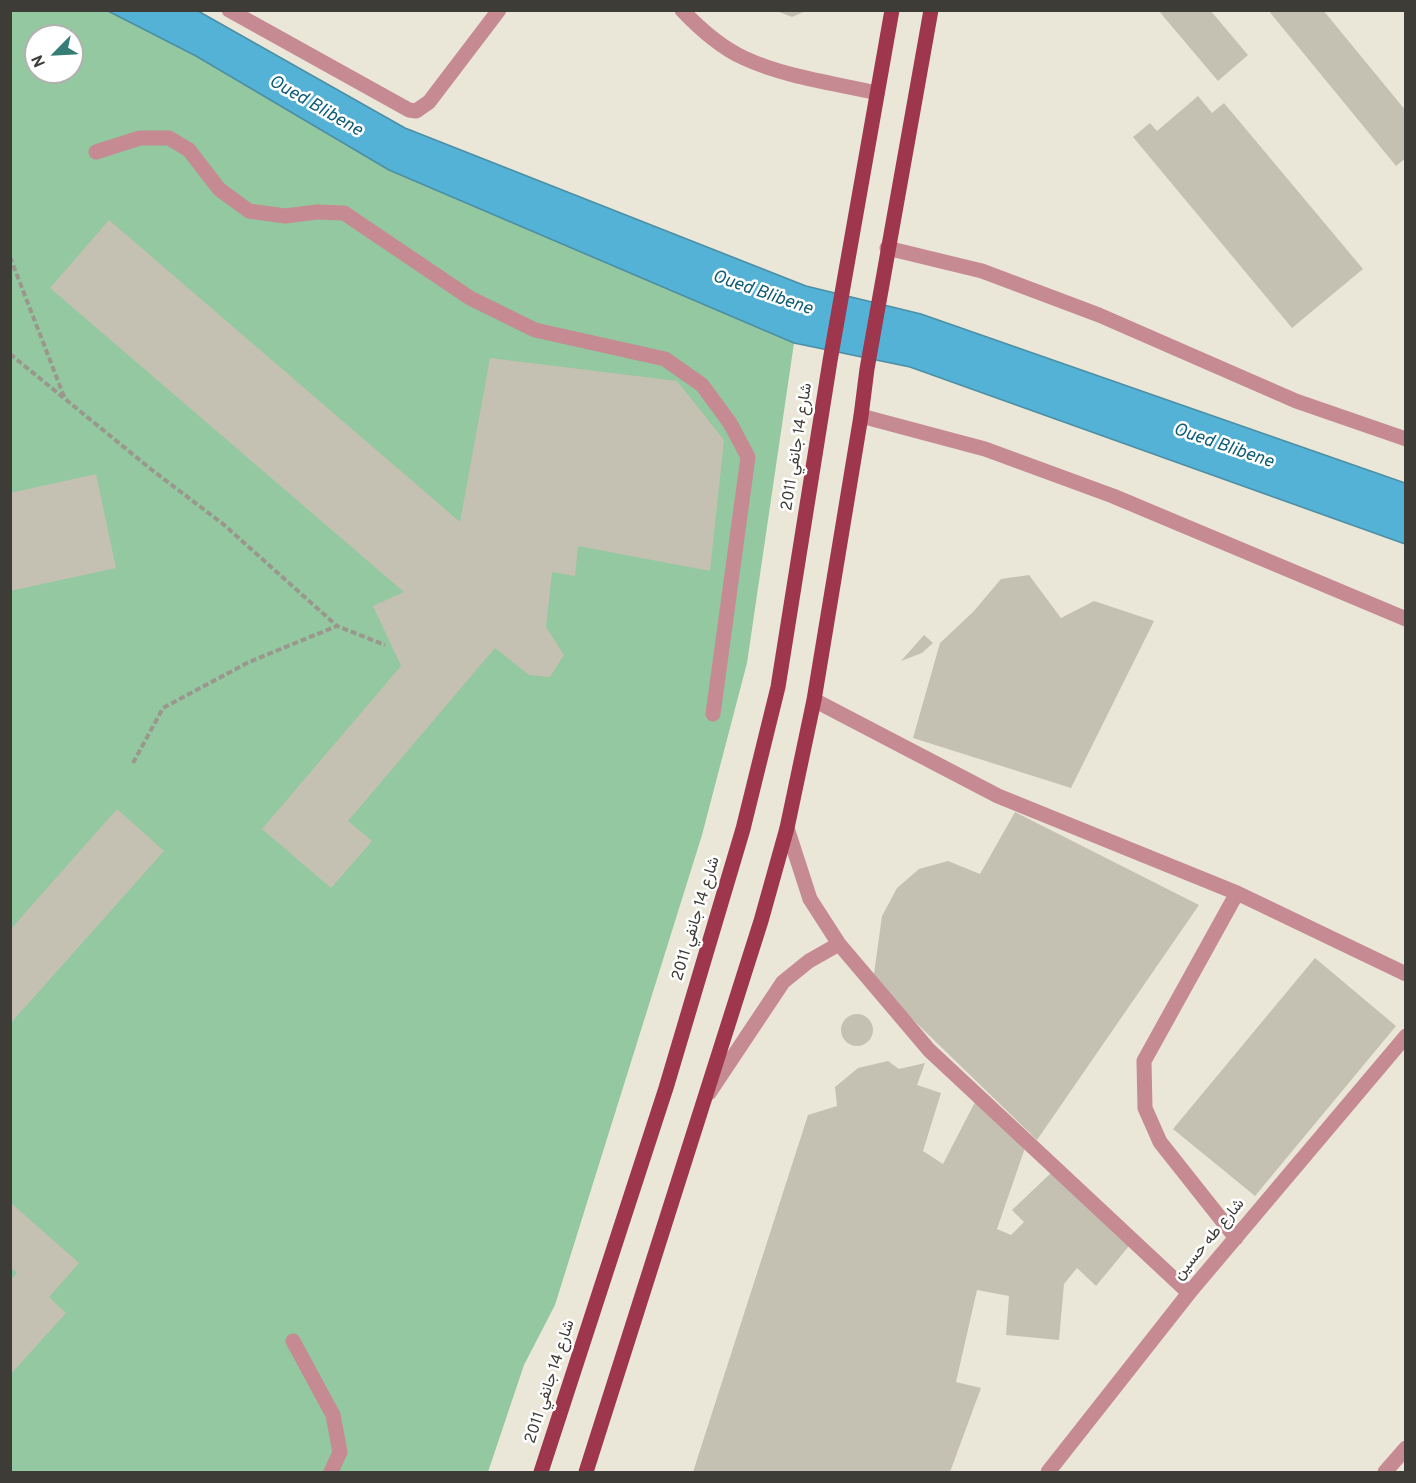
<!DOCTYPE html>
<meta charset="utf-8">
<style>
body{margin:0}
#map{position:relative;width:1416px;height:1483px;overflow:hidden;background:#ebe7d8;font-family:Overpass,sans-serif}
canvas{display:block}
.frame{position:absolute;inset:0;border:12px solid #3d3c36;pointer-events:none}
.north{position:absolute;left:24px;top:24px;width:60px;height:60px;box-sizing:border-box;background:#fff;border:2px solid #b1b1af;border-radius:50%;rotate:246deg;font-size:16px;font-weight:700;line-height:24px;text-align:center;color:#3d3c36}
.north::after{content:'';display:block;margin:auto;width:21px;height:27px;background:#367d76;clip-path:polygon(50% 0,100% 100%,50% 72%,0 100%)}
</style>
<div id="map">
<canvas width="1416" height="1483"></canvas>
<div class="frame"></div>
<div class="north">N</div>
</div>
<script>
const ctx = document.querySelector('canvas').getContext('2d');
ctx.lineJoin = 'round';
function fill(path, color) {
  ctx.fillStyle = color;
  ctx.fill(path, 'evenodd');
}
function trace(path, color, width, dash) {
  ctx.strokeStyle = color;
  ctx.lineWidth = width;
  ctx.lineCap = dash ? 'butt' : 'round';
  ctx.setLineDash(dash || []);
  ctx.stroke(path);
}
function drawText(font, color, halo, rows, align = 'center') {
  ctx.font = font + ' Overpass,Vazirmatn,sans-serif';
  ctx.lineWidth = 5;
  ctx.setLineDash([]);
  ctx.textBaseline = 'middle';
  ctx.strokeStyle = halo;
  ctx.fillStyle = color;
  for (const [text, x, y, turn = 0] of rows) {
    ctx.save();
    ctx.translate(x, y);
    ctx.rotate((+turn || 0) * Math.PI / 180);
    ctx.textAlign = isNaN(turn) ? turn : align;
    if (halo) ctx.strokeText(text, 0, 0);
    ctx.fillText(text, 0, 0);
    ctx.restore();
  }
}
const green = new Path2D(`
 M 10,11 L 108,11 L 196,56 L 389,170 L 794,343 L 747,663 L 702,835 L 555,1305 L 524,1365 L 488,1472 L 11,1472 ZM 36,36 L 72,36 L 72,72 L 36,72 Z`);
const water = new Path2D(`
 M 108,11 L 198,11 L 405,128 L 806,286 L 921,314 L 1405,483 L 1405,544 L 910,367 L 794,343 L 389,170 L 196,56 Z`);
const building = new Path2D(`
 M 774,10 L 808,10 L 792,17 Z
 M 1158,10 L 1210,10 L 1248,55 L 1218,81 Z
 M 1268,10 L 1323,10 L 1406,111 L 1406,158 L 1396,166 Z
 M 1198,96 L 1212,113 L 1224,103 L 1363,269 L 1292,328 L 1133,137 L 1150,123 L 1157,131 Z
 M 109,220 L 460,522 L 490,358 L 677,381 L 724,440 L 710,571 L 578,546 L 575,576 L 552,572 L 546,627 L 564,655 L 550,677 L 529,675 L 495,648 L 348,821 L 372,841 L 331,888 L 262,829 L 401,666 L 373,606 L 404,592 L 50,288 Z
 M 96,474 L 116,568 L 10,591 L 10,493 Z
 M 1029,575 L 1061,618 L 1094,601 L 1154,621 L 1071,788 L 913,738 L 940,643 L 973,612 L 1001,579 Z
 M 924,635 L 933,643 L 922,653 L 901,661 Z
 M 117,809 L 164,851 L 10,1024 L 10,930 Z
 M 1015,812 L 1199,905 L 1037,1140 L 873,981 L 882,916 L 897,888 L 919,869 L 948,861 L 980,874 Z
 M 1315,958 L 1396,1026 L 1255,1196 L 1173,1129 Z
 M841 1030a16 16 0 1 1 32 0a16 16 0 1 1-32 0Z
 M 888,1061 L 899,1069 L 925,1063 L 917,1085 L 941,1093 L 923,1151 L 943,1164 L 975,1102 L 1025,1148 L 997,1229 L 1011,1235 L 1024,1222 L 1012,1210 L 1051,1173 L 1129,1246 L 1096,1286 L 1077,1268 L 1064,1284 L 1059,1340 L 1006,1335 L 1009,1296 L 977,1290 L 956,1382 L 981,1388 L 950,1472 L 693,1472 L 808,1115 L 837,1106 L 835,1087 L 858,1068 Z
 M 10,1202 L 79,1263 L 49,1297 L 66,1313 L 10,1375 L 10,1280 L 17,1273 L 10,1267 Z`);
const path = new Path2D(`
 M 10,257 L 65,399
 M 10,354 L 152,470 L 223,524 L 337,626
 M 133,763 L 163,708 L 249,662 L 337,626 L 385,645`);
const minor = new Path2D(`
 M 229,10 L 409,110 L 416,111 L 429,102 L 499,10
 M 682,10 C 700,29 720,47 744,58 C 785,77 833,83 877,93
 M 96,152 L 140,138 L 169,138 L 189,150 L 219,189 L 249,211 L 285,216 L 317,212 L 344,213 L 470,298 L 535,330 L 665,359 L 702,385 L 730,423 L 748,457 L 713,714
 M 887,248 L 982,271 L 1099,315 L 1296,401 L 1406,439
 M 861,416 L 985,449 L 1113,496 L 1406,619
 M 814,700 L 998,796 L 1237,893 L 1406,974
 M 787,828 L 810,899 L 839,944 L 929,1050 L 1189,1293
 M 709,1093 L 783,982 L 809,961 L 839,944
 M 1236,1238 L 1160,1142 L 1145,1108 L 1144,1061 L 1237,893
 M 293,1341 L 333,1415 L 340,1452 L 331,1472
 M 1048,1472 L 1189,1293 L 1406,1036
 M 1385,1472 L 1406,1448`);
const major = new Path2D(`
 M 541,1472 L 666,1088 L 743,829 L 778,687 L 830,361 L 892,10
 M 586,1472 L 761,921 L 787,828 L 814,700 L 861,416 L 867,369 L 931,10`);
const streetNames = [
 ["شارع 14 جانفي 2011",798,447,-81],
 ["شارع 14 جانفي 2011",697,919,-73],
 ["شارع طه حسين",1210,1240,-50],
 ["شارع 14 جانفي 2011",551,1382,-72]
];
const waterNames = [
 ["Oued Blibene",315,107,30],
 ["Oued Blibene",762,294,19],
 ["Oued Blibene",1223,447,19]
];
fill(green, '#93c8a1');
fill(water, '#53b2d5');
trace(water, '#4c8fa5', 1.5);
fill(building, '#c5c1b2');
trace(path, '#9a978c', 4, [6, 3]);
trace(minor, '#c68a92', 15);
trace(major, '#9e364d', 15);
drawText('16px', '#3d3c36', '#fff', streetNames);
drawText('italic 18px', '#0f5d75', '#fff', waterNames);
</script>
